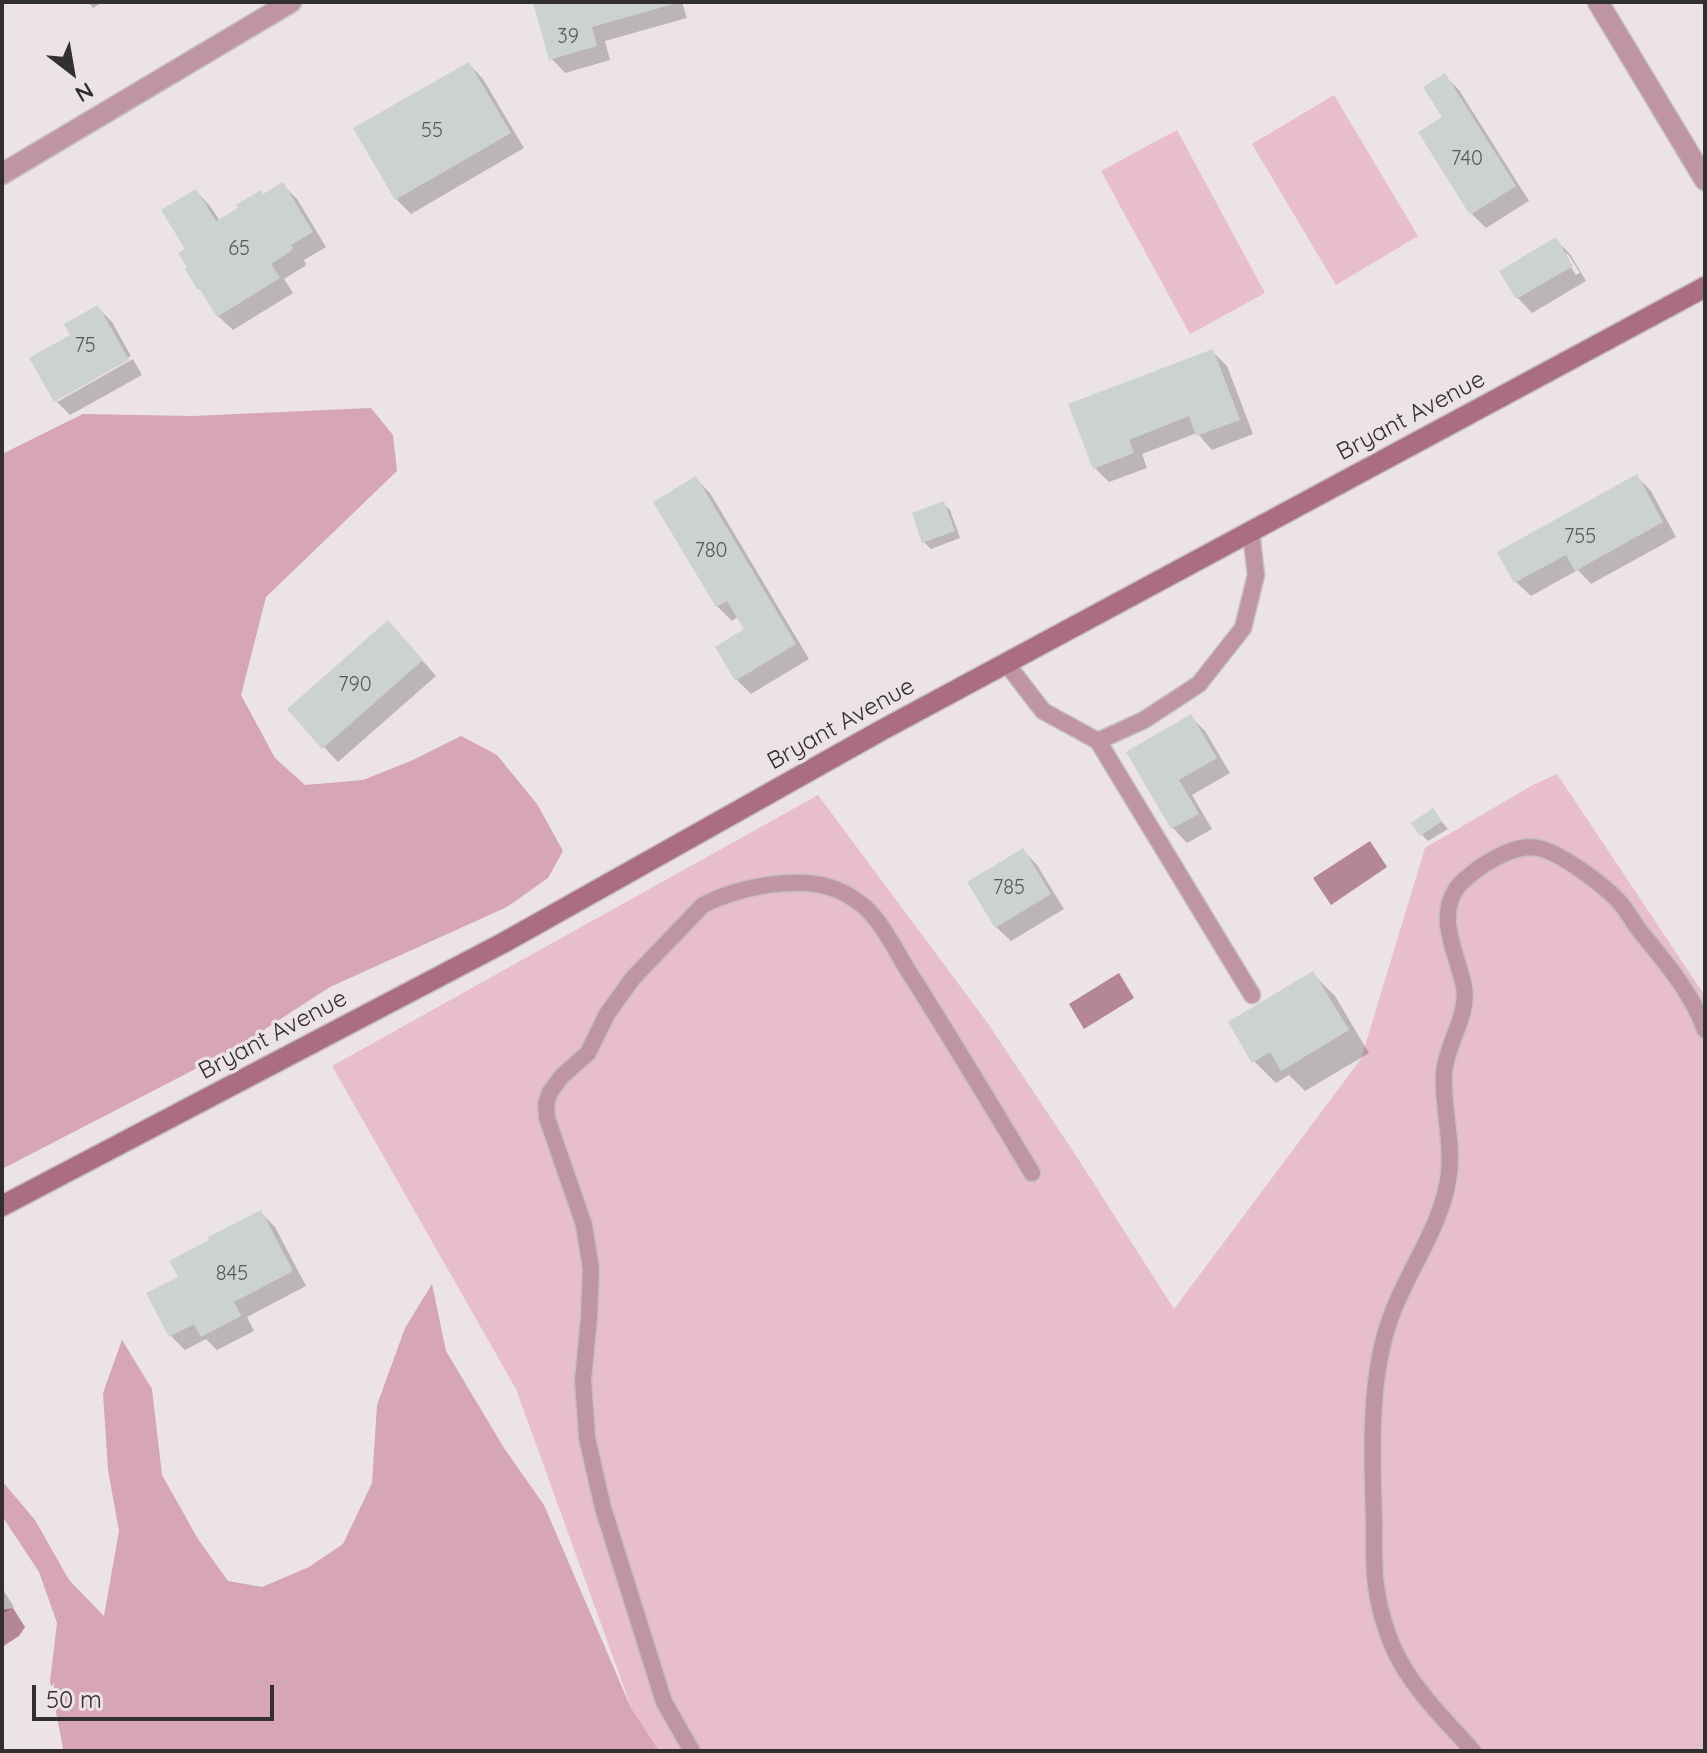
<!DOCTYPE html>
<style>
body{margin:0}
#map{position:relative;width:1707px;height:1753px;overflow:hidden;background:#ebe3e6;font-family:Quicksand,sans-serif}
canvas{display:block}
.frame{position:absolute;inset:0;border:4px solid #322f30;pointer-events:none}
.north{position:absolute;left:32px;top:32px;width:80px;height:80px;-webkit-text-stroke:6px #ebe3e6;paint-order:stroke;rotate:149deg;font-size:22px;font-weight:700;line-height:32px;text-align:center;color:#322f30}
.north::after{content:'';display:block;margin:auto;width:28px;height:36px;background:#322f30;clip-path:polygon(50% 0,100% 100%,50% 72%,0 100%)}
.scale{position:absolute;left:32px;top:1685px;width:242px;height:36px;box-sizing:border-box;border:4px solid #322f30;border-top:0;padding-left:10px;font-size:24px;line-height:28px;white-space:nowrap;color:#322f30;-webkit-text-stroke:6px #ebe3e6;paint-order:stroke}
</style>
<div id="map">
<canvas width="1707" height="1753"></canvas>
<div class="frame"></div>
<div class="north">N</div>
<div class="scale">50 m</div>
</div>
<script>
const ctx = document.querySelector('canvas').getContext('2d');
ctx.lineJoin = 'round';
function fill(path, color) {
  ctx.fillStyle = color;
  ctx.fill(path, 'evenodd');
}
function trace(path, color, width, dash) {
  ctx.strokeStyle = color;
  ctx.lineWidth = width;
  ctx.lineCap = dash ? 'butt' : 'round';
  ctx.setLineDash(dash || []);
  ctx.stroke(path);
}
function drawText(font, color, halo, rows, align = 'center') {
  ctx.font = font + ' Quicksand,sans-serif';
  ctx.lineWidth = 7;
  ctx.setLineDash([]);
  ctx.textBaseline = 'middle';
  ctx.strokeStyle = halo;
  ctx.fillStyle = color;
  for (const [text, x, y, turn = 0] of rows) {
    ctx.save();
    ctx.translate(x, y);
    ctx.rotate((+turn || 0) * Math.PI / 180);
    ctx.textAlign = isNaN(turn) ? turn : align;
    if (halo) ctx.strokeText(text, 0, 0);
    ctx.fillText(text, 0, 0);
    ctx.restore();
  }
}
const green = new Path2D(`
 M 1334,95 L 1418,236 L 1336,285 L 1252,144 Z
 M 1177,130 L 1265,293 L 1190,334 L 1101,171 Z
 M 1557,774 L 1705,996 L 1705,1751 L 647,1751 L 516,1389 L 332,1066 L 818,795 L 989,1025 L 1075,1154 L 1174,1309 L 1361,1059 L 1425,848 L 1533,785 Z`);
const forest = new Path2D(`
 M 371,408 L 393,435 L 397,471 L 266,597 L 241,695 L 275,758 L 305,785 L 363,780 L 413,760 L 461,736 L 497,755 L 537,804 L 563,851 L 548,878 L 507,907 L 330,987 L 236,1048 L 2,1169 L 2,454 L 83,414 L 193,416 Z
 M 432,1284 L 446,1351 L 504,1448 L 544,1505 L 631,1708 L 659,1751 L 60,1751 L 63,1748 L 50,1681 L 57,1623 L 39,1572 L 2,1516 L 2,1481 L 35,1520 L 69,1580 L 104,1616 L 119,1531 L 108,1470 L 103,1393 L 122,1340 L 152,1389 L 162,1475 L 198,1539 L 228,1581 L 262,1587 L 309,1567 L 343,1544 L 372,1483 L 377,1405 L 405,1328 Z`);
const water = new Path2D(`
 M 1370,841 L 1387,867 L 1331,905 L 1313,878 Z
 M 1119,973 L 1134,998 L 1084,1029 L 1069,1004 Z
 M 13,1608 L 25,1627 L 19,1636 L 2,1647 L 2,1610 Z`);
const shadow = new Path2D(`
 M 88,2 L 103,2 L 93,8 Z
 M 535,2 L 682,2 L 687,18 L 605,41 L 610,60 L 565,73 L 551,58 Z
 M 469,64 L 483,79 L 524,148 L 411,214 L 396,199 Z
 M 1445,76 L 1459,90 L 1529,201 L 1486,228 L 1472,214 L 1445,118 Z
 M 282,184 L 297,199 L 326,247 L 304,260 L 306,264 L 305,266 L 284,279 L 293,293 L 233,330 L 218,316 L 207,296 L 198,288 L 187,250 L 196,191 L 210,206 L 220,221 Z
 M 1556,240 L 1570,254 L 1586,281 L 1532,313 L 1518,298 L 1502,272 ZM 1563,254 L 1568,254 L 1580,273 L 1576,275 Z
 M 97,307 L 112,322 L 131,356 L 57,398 L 57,402 L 56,401 L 73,336 Z
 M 1212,351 L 1227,366 L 1253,434 L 1212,450 L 1197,433 L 1142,454 L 1147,468 L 1109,482 L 1095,468 Z
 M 133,359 L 142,375 L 70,415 L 57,402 Z
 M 1637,477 L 1651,491 L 1676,537 L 1591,584 L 1578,570 L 1531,596 L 1516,582 L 1500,552 Z
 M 696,479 L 710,493 L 809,659 L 751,694 L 736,679 L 747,630 L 739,616 L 732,621 L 717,606 Z
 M 944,504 L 950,510 L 960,538 L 931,549 L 924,542 Z
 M 402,637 L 436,676 L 338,762 L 289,709 Z
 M 1191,717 L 1205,731 L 1230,773 L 1192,795 L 1212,829 L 1187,843 L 1173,828 L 1129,753 Z
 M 1433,811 L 1448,829 L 1428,841 L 1422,835 Z
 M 1023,850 L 1037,865 L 1064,909 L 1011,941 L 996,927 Z
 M 1313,974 L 1335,996 L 1369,1053 L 1305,1091 L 1289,1075 L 1276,1083 L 1254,1061 Z
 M 260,1212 L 275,1227 L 306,1286 L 247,1317 L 254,1331 L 217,1350 L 206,1339 L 185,1350 L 170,1335 L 180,1278 Z
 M 2,1588 L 14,1607 L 2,1614 Z`);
const building = new Path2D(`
 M 533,2 L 677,2 L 677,3 L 592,27 L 597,46 L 549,60 Z
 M 469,62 L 511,133 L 395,200 L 353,128 Z
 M 1445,73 L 1516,186 L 1470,215 L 1418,132 L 1442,117 L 1423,87 Z
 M 283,182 L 313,232 L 291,245 L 293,248 L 291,251 L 271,264 L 280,278 L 217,317 L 199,288 L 197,289 L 185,269 L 187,267 L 178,253 L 185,249 L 161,210 L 196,189 L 216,221 L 238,208 L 236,205 L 261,190 L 263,194 Z
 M 1556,237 L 1573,266 L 1516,299 L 1499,271 Z
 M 98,305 L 129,360 L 54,402 L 29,358 L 70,335 L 64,324 Z
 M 1213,349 L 1240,420 L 1196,436 L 1189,416 L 1129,440 L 1134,453 L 1093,469 L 1068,404 Z
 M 1637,474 L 1663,522 L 1575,571 L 1566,555 L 1514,583 L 1497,552 Z
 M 696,476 L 796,644 L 735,681 L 715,647 L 744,629 L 727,601 L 716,607 L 653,502 Z
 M 944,501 L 955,531 L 922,543 L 912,513 Z
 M 388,620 L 423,660 L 322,749 L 287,709 Z
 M 1191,714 L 1217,758 L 1179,780 L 1199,814 L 1171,829 L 1126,752 Z
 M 1433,808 L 1442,821 L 1420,836 L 1411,823 Z
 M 1023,848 L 1051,894 L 995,928 L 967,882 Z
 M 1313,971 L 1349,1030 L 1281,1071 L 1270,1052 L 1252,1063 L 1228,1022 Z
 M 261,1210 L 293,1271 L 234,1302 L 241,1316 L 201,1337 L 194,1324 L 169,1337 L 146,1293 L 178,1277 L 169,1261 L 209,1240 L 208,1237 Z`);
const service = new Path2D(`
 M 1006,663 L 1043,711 L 1098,741 L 1252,995
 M 1098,741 L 1144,720 L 1199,684 L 1243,628 L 1256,575 L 1251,532
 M 692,1751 L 664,1702 L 603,1508 L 587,1438 L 583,1380 L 589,1317 L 591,1269 L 584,1225 L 547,1118 L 546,1104 L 550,1092 L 562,1076 L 588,1053 L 607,1014 L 633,978 L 703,905 C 736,888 792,876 829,887 C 840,890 852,897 861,904 C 879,917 895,949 907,969 C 950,1036 991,1105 1032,1173
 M 1473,1751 C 1448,1723 1420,1696 1401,1663 C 1388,1640 1379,1610 1376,1585 C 1373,1564 1374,1542 1374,1521 C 1372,1455 1368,1376 1392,1314 C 1409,1268 1443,1224 1449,1174 C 1453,1140 1442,1106 1444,1073 C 1446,1044 1469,1016 1464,987 C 1458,955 1436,920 1456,889 C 1463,879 1475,871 1485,864 C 1500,855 1520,844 1538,848 C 1560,852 1607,887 1621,904 C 1628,912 1633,922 1639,930 C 1665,962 1691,991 1705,1030`);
const minor = new Path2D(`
 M 1598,2 L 1705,180
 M 2,174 L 291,2`);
const secondary = new Path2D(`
 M 2,1206 L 503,943 L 882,730 L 1705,287`);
const numberNames = [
 ["39",568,37],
 ["55",432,131],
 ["740",1467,159],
 ["65",239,249],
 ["75",85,346],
 ["755",1580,537],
 ["780",711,551],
 ["790",355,685],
 ["785",1009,888],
 ["845",232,1274]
];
const streetNames = [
 ["Bryant Avenue",1411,416,-28],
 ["Bryant Avenue",841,724,-29],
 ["Bryant Avenue",273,1035,-28]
];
fill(green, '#e8bdcc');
fill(forest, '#d6a5b7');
fill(water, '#b58697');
fill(shadow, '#0003');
fill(building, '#ccd3cf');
trace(service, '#c6bfc2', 19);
trace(minor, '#c6bfc2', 23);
trace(secondary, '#c6bfc2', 23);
trace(service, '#bf95a4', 16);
trace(minor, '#bf95a4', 20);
trace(secondary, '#aa6d84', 20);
drawText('20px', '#585858', null, numberNames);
drawText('24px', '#322f30', '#ebe3e6', streetNames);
</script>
